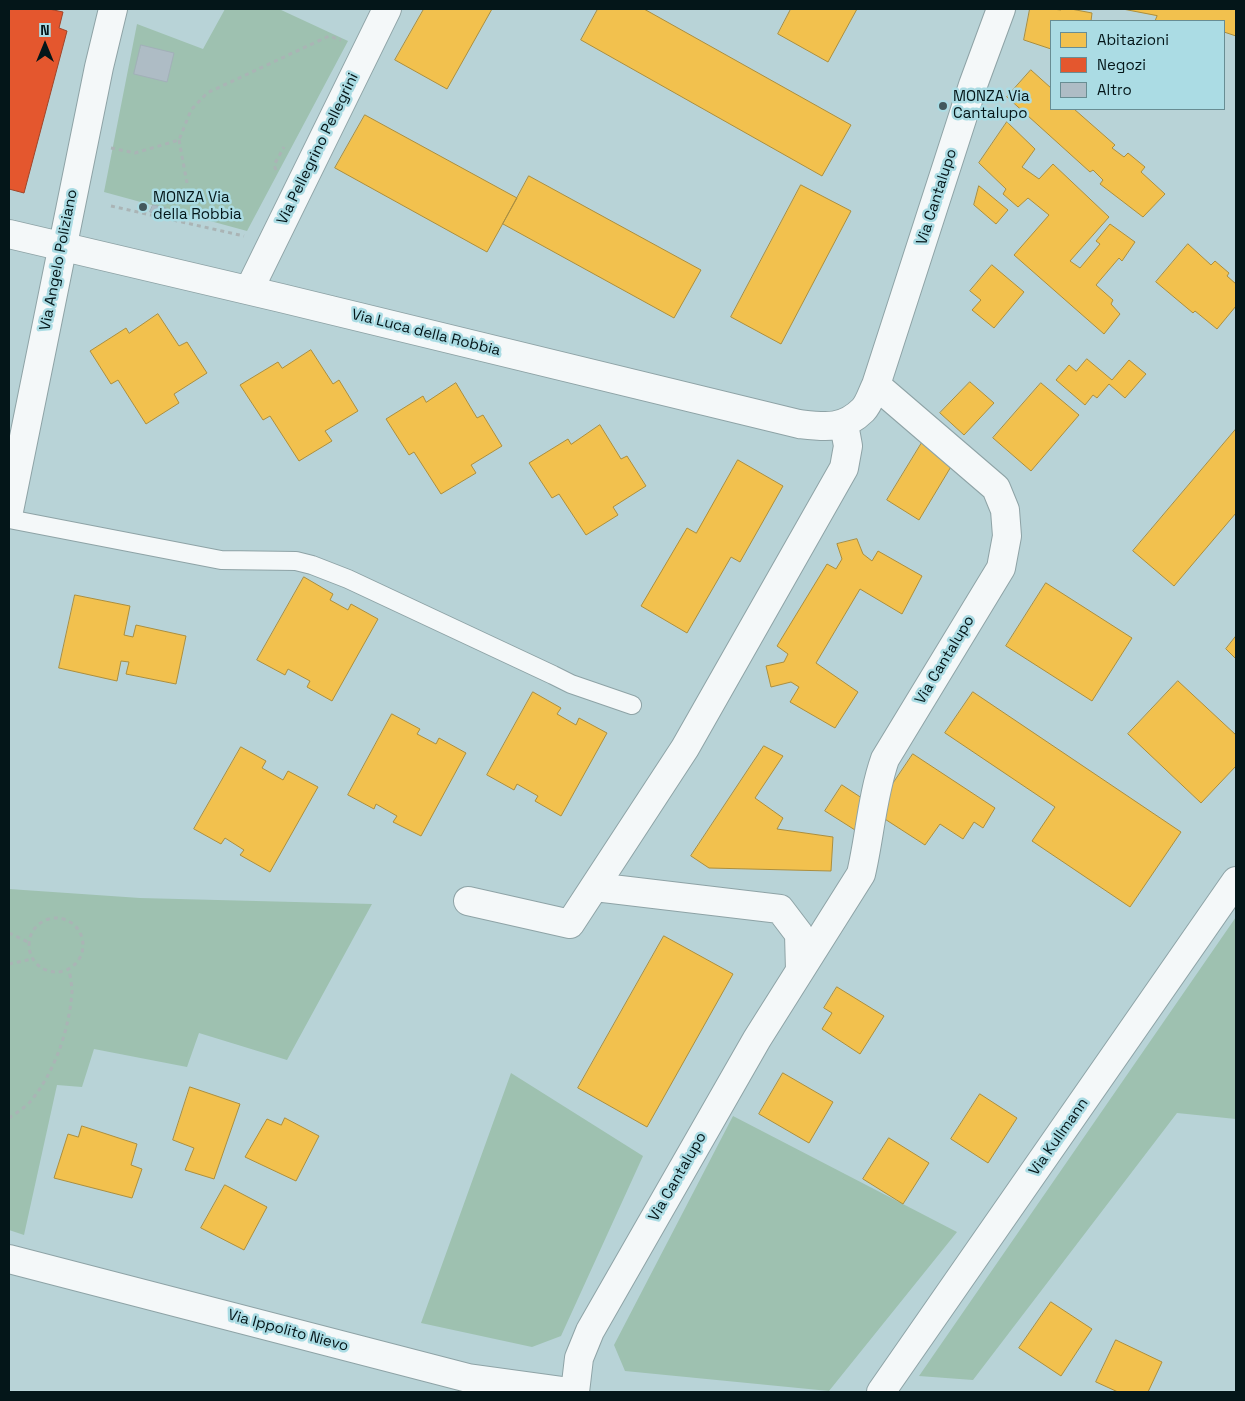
<!DOCTYPE html>
<style>
body{margin:0}
#map{position:relative;width:1245px;height:1401px;overflow:hidden;background:#b8d3d7;font-family:"Space Grotesk",sans-serif}
canvas{display:block}
.frame{position:absolute;inset:0;border:10px solid #041619;pointer-events:none}
.legend{position:absolute;left:1050px;top:20px;width:175px;height:90px;box-sizing:border-box;background:#abdce4;border:1px solid #688d93;margin:0;padding:6px 9px;list-style:none;font-size:15px;color:#041619}
.legend li{display:flex;align-items:center;gap:10px;height:25px}
.legend b{width:25px;border:1px solid #688d93}
.north{position:absolute;left:20px;top:20px;width:50px;height:50px;-webkit-text-stroke:4px #abdce4;paint-order:stroke;rotate:0deg;font-size:14px;font-weight:700;line-height:20px;text-align:center;color:#041619}
.north::after{content:'';display:block;margin:auto;width:18px;height:22px;background:#041619;clip-path:polygon(50% 0,100% 100%,50% 72%,0 100%)}
</style>
<div id="map">
<canvas width="1245" height="1401"></canvas>
<div class="frame"></div>
<ul class="legend">
<li><b style="height:14px;background:#f2c14e"></b>Abitazioni</li>
<li><b style="height:14px;background:#e4572e"></b>Negozi</li>
<li><b style="height:14px;background:#aebcc5"></b>Altro</li>
</ul>
<div class="north">N</div>
</div>
<script>
const ctx = document.querySelector('canvas').getContext('2d');
ctx.lineJoin = 'round';
function fill(path, color) {
  ctx.fillStyle = color;
  ctx.fill(path, 'evenodd');
}
function trace(path, color, width, dash) {
  ctx.strokeStyle = color;
  ctx.lineWidth = width;
  ctx.lineCap = dash ? 'butt' : 'round';
  ctx.setLineDash(dash || []);
  ctx.stroke(path);
}
function drawText(font, color, halo, rows, align = 'center') {
  ctx.font = font + ' "Space Grotesk",sans-serif';
  ctx.lineWidth = 5;
  ctx.setLineDash([]);
  ctx.textBaseline = 'middle';
  ctx.strokeStyle = halo;
  ctx.fillStyle = color;
  for (const [text, x, y, turn = 0] of rows) {
    ctx.save();
    ctx.translate(x, y);
    ctx.rotate((+turn || 0) * Math.PI / 180);
    ctx.textAlign = isNaN(turn) ? turn : align;
    if (halo) ctx.strokeText(text, 0, 0);
    ctx.fillText(text, 0, 0);
    ctx.restore();
  }
}
const green = new Path2D(`
 M 225,9 L 279,9 L 348,41 L 247,231 L 104,192 L 137,24 L 203,49 Z
 M 9,889 L 140,898 L 372,904 L 287,1060 L 199,1033 L 187,1067 L 94,1049 L 82,1087 L 57,1085 L 24,1235 L 9,1230 Z
 M 1236,917 L 1236,1119 L 1177,1113 L 973,1380 L 919,1376 Z
 M 511,1073 L 643,1156 L 561,1336 L 532,1347 L 421,1323 Z
 M 733,1116 L 957,1232 L 829,1391 L 625,1371 L 614,1345 Z`);
const homes = new Path2D(`
 M 424,9 L 492,9 L 447,89 L 395,60 Z
 M 598,9 L 644,9 L 851,125 L 822,176 L 581,40 Z
 M 791,9 L 857,9 L 828,62 L 778,34 Z
 M 1030,9 L 1052,9 L 1061,10 L 1061,9 L 1071,9 L 1092,13 L 1091,21 L 1051,21 L 1051,49 L 1024,40 Z
 M 1123,9 L 1236,9 L 1236,36 L 1224,32 L 1224,21 L 1155,21 L 1157,16 Z
 M 1031,70 L 1051,88 L 1051,109 L 1074,109 L 1115,145 L 1112,148 L 1124,157 L 1128,153 L 1145,167 L 1141,172 L 1165,194 L 1143,217 L 1100,184 L 1103,180 L 1093,170 L 1090,172 L 1007,97 Z
 M 365,115 L 517,198 L 487,252 L 335,168 Z
 M 1007,122 L 1035,149 L 1022,167 L 1039,179 L 1053,164 L 1109,217 L 1070,261 L 1080,268 L 1100,244 L 1096,241 L 1110,224 L 1135,242 L 1122,261 L 1119,258 L 1096,285 L 1113,300 L 1111,304 L 1120,314 L 1104,334 L 1014,255 L 1049,215 L 1028,198 L 1018,207 L 1003,194 L 1006,189 L 979,163 Z
 M 529,176 L 701,270 L 674,318 L 503,224 Z
 M 801,185 L 851,211 L 781,344 L 731,317 Z
 M 979,186 L 1008,210 L 996,224 L 974,205 Z
 M 1188,244 L 1211,265 L 1215,261 L 1229,273 L 1227,276 L 1236,284 L 1236,306 L 1217,329 L 1195,311 L 1193,313 L 1156,282 Z
 M 992,265 L 1024,292 L 994,328 L 972,310 L 981,300 L 970,291 Z
 M 158,314 L 179,346 L 187,342 L 207,373 L 174,394 L 179,403 L 146,424 L 118,380 L 111,384 L 90,351 L 126,328 L 129,333 Z
 M 311,350 L 333,384 L 339,380 L 358,411 L 325,431 L 332,441 L 299,461 L 270,416 L 263,420 L 240,385 L 278,362 L 282,368 Z
 M 1087,359 L 1112,380 L 1129,360 L 1146,374 L 1125,398 L 1109,384 L 1097,398 L 1093,395 L 1085,405 L 1056,380 L 1069,365 L 1076,371 Z
 M 970,382 L 994,403 L 964,435 L 940,413 Z
 M 456,383 L 477,418 L 483,415 L 502,446 L 471,465 L 476,473 L 441,494 L 414,452 L 409,455 L 386,419 L 423,396 L 426,402 Z
 M 1041,383 L 1079,415 L 1031,471 L 993,438 Z
 M 600,425 L 621,459 L 627,456 L 646,486 L 613,507 L 618,515 L 586,535 L 559,494 L 552,498 L 529,463 L 568,439 L 571,444 Z
 M 1236,429 L 1236,513 L 1174,586 L 1133,551 Z
 M 923,441 L 955,460 L 919,520 L 887,500 Z
 M 738,460 L 783,486 L 740,562 L 731,557 L 687,633 L 641,606 L 687,528 L 696,533 Z
 M 857,539 L 863,554 L 872,561 L 878,551 L 922,576 L 902,614 L 860,589 L 816,663 L 858,692 L 835,728 L 790,702 L 799,687 L 791,682 L 771,687 L 766,666 L 784,662 L 788,654 L 777,646 L 827,564 L 836,569 L 842,559 L 837,544 Z
 M 304,577 L 333,594 L 330,600 L 348,610 L 351,604 L 378,619 L 332,701 L 307,687 L 310,681 L 288,669 L 285,675 L 257,660 Z
 M 1046,583 L 1132,638 L 1092,701 L 1006,646 Z
 M 75,595 L 130,606 L 124,635 L 133,637 L 136,625 L 186,636 L 176,684 L 126,674 L 129,662 L 121,661 L 117,681 L 59,668 Z
 M 1236,636 L 1236,659 L 1226,649 Z
 M 1178,681 L 1236,735 L 1236,766 L 1201,803 L 1128,734 Z
 M 533,692 L 561,708 L 557,714 L 576,725 L 579,718 L 607,733 L 561,816 L 535,801 L 538,796 L 517,784 L 514,790 L 487,775 Z
 M 973,692 L 1181,832 L 1130,907 L 1032,841 L 1055,807 L 945,733 Z
 M 392,714 L 420,729 L 417,734 L 436,744 L 439,738 L 466,753 L 421,836 L 393,822 L 397,816 L 376,804 L 374,809 L 348,795 Z
 M 764,746 L 783,756 L 755,798 L 783,818 L 777,829 L 833,837 L 831,871 L 709,868 L 691,856 Z
 M 241,747 L 266,761 L 262,768 L 283,780 L 288,771 L 318,787 L 270,872 L 240,855 L 244,850 L 225,838 L 221,844 L 194,829 Z
 M 913,754 L 995,808 L 983,828 L 974,822 L 963,839 L 940,824 L 925,845 L 874,812 Z
 M 842,785 L 871,804 L 855,830 L 825,811 Z
 M 664,936 L 733,974 L 647,1127 L 578,1088 Z
 M 837,987 L 884,1016 L 860,1054 L 822,1029 L 832,1013 L 824,1008 Z
 M 783,1073 L 833,1102 L 809,1143 L 759,1114 Z
 M 190,1087 L 240,1104 L 214,1179 L 185,1170 L 194,1148 L 173,1140 Z
 M 980,1094 L 1017,1118 L 988,1163 L 951,1139 Z
 M 285,1118 L 319,1136 L 296,1181 L 245,1157 L 267,1119 L 281,1125 Z
 M 82,1126 L 137,1144 L 131,1165 L 142,1169 L 132,1198 L 54,1178 L 68,1134 L 78,1137 Z
 M 889,1138 L 929,1163 L 903,1204 L 863,1179 Z
 M 225,1185 L 267,1207 L 244,1250 L 201,1228 Z
 M 1051,1302 L 1092,1329 L 1061,1376 L 1019,1348 Z
 M 1116,1340 L 1162,1362 L 1148,1392 L 1118,1392 L 1096,1382 Z`);
const shops = new Path2D(`
 M 9,9 L 49,9 L 63,12 L 59,28 L 67,31 L 24,193 L 9,189 Z`);
const building = new Path2D(`
 M 141,45 L 174,53 L 167,82 L 134,74 Z
 M 153,205 L 166,208 L 164,216 L 150,212 Z`);
const path = new Path2D(`
 M 179,140 L 187,183
 M 111,148 L 135,153 L 179,140 L 191,110 L 207,93 L 329,36 L 341,40
 M 276,170 L 274,165 L 284,147
 M 111,206 L 244,236
 M29 945a27 27 0 1 1 54 0a27 27 0 1 1-54 0Z
 M 9,933 L 28,942
 M 9,964 L 32,959
 M 9,1118 C 16,1113 24,1108 30,1102 C 55,1072 69,1030 72,992 C 72,985 70,976 69,969`);
const lane = new Path2D(`
 M 9,519 L 221,560 L 296,561 L 312,565 L 348,579 L 553,675 L 571,684 L 632,705`);
const street = new Path2D(`
 M 9,234 L 281,298 L 799,424 C 825,427 843,430 863,410 C 869,404 872,393 876,385 L 973,85 L 1001,9
 M 249,290 L 387,9
 M 9,511 L 99,67 L 113,9
 M 595,887 L 780,909 L 799,934 L 800,970
 M 468,901 L 570,924 L 685,748 L 844,468 L 848,446 L 844,424
 M 9,1259 L 468,1378 L 570,1392
 M 575,1392 L 579,1358 L 590,1331 L 757,1039 L 861,874 C 870,836 872,796 885,759 L 1001,568 L 1007,536 L 1005,510 L 996,488 L 876,385
 M 881,1392 L 1236,881`);
const markers = [
 [943,106,5,"#43585c"],
 [143,207,5,"#43585c"]
];
const poiNames = [
 ["MONZA Via",953,97],
 ["Cantalupo",953,114],
 ["MONZA Via",153,198],
 ["della Robbia",153,215]
];
const streetNames = [
 ["Via Pellegrino Pellegrini",318,149,-64],
 ["Via Cantalupo",937,197,-72],
 ["Via Angelo Poliziano",59,260,-79],
 ["Via Luca della Robbia",426,333,14],
 ["Via Cantalupo",945,660,-59],
 ["Via Kullmann",1059,1137,-55],
 ["Via Cantalupo",678,1177,-60],
 ["Via Ippolito Nievo",288,1331,15]
];
fill(green, '#9ec1b0');
fill(homes, '#f2c14e');
trace(homes, '#ab8e3e', 1);
fill(shops, '#e4572e');
trace(shops, '#a14428', 1);
fill(building, '#aebcc5');
trace(building, '#a2b0b8', 1);
trace(lane, '#8ea3a6', 20);
trace(street, '#8ea3a6', 30);
trace(path, '#aab4b5', 3, [4, 4]);
trace(lane, '#f4f8f9', 18);
trace(street, '#f4f8f9', 28);
for (const [x, y, r, color] of markers) {
  const dot = new Path2D();
  dot.arc(x, y, r, 0, 2 * Math.PI);
  ctx.fillStyle = color;
  ctx.fill(dot);
  trace(dot, '#abdce4', 2);
}
drawText('15px', '#041619', '#abdce4', poiNames, 'left');
drawText('15px', '#041619', '#abdce4', streetNames);
</script>
